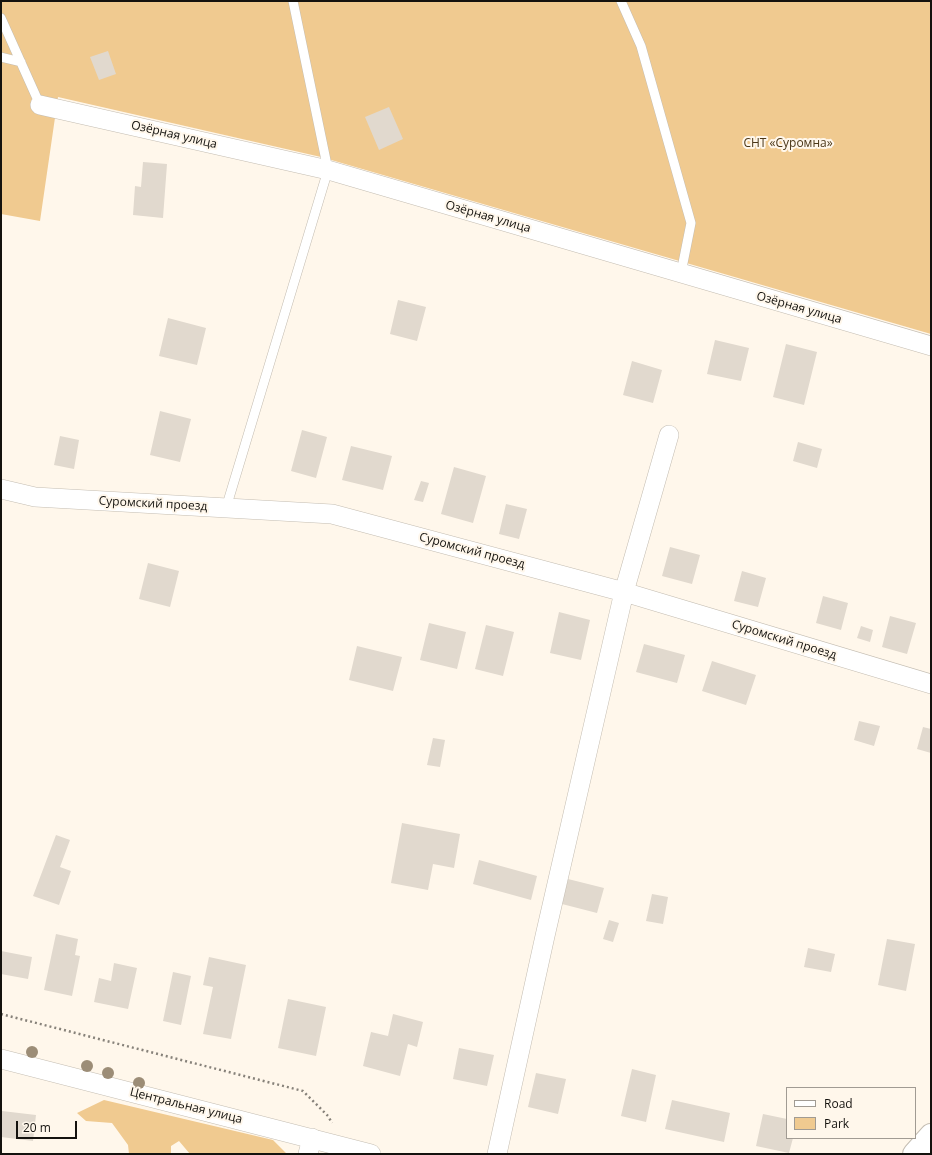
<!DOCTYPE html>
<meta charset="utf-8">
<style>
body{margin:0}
#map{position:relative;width:932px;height:1155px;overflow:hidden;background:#fff7eb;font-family:"Open Sans",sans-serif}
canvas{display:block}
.frame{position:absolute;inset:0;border:2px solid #14120e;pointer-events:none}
.legend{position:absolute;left:786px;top:1087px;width:130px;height:52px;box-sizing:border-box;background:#fff7eb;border:1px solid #a19b93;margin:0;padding:5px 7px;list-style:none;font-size:12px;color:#14120e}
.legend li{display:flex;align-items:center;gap:8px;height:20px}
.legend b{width:20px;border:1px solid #a19b93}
.scale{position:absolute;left:16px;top:1121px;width:61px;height:18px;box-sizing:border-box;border:2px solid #14120e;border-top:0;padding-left:5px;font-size:12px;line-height:14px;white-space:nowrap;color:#14120e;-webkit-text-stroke:3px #fff7eb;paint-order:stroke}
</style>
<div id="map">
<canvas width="932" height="1155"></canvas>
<div class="frame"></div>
<ul class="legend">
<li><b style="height:5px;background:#fff"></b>Road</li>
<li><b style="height:11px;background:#f0ca90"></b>Park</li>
</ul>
<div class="scale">20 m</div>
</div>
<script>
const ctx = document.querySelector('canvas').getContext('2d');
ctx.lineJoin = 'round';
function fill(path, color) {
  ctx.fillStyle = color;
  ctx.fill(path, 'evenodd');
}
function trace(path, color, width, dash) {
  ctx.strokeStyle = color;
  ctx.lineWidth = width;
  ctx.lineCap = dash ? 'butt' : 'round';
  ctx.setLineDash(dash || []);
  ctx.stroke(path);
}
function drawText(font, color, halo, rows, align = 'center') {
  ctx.font = font + ' "Open Sans",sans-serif';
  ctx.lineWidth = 4;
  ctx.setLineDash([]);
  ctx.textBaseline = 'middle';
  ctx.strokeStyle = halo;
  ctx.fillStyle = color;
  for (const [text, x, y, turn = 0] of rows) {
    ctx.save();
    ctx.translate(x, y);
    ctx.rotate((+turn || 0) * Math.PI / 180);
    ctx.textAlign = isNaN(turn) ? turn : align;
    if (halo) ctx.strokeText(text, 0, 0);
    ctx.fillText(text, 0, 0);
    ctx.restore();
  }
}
const green = new Path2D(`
 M 1,1 L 931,1 L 931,334 L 321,157 L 58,97 L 40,221 L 1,214 Z
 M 104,1100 L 273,1140 L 287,1154 L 190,1154 L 179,1141 L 171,1146 L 171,1154 L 129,1154 L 128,1145 L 112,1123 L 86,1121 L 77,1113 Z`);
const building = new Path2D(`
 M 108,51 L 116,74 L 99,80 L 90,57 Z
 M 389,107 L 403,139 L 379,150 L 365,117 Z
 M 143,162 L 167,164 L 163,218 L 133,215 L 135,186 L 141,187 Z
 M 398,300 L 426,307 L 417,341 L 390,334 Z
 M 168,318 L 206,328 L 197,365 L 159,356 Z
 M 715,340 L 749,348 L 741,381 L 707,374 Z
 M 786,344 L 817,352 L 804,405 L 773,397 Z
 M 632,361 L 662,370 L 653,403 L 623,395 Z
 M 160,411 L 191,419 L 180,462 L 150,455 Z
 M 302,430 L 327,437 L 316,478 L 291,471 Z
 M 60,436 L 79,440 L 74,469 L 54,465 Z
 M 798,442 L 822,449 L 817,468 L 793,461 Z
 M 351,446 L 392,456 L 383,490 L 342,480 Z
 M 454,467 L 486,476 L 473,523 L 441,514 Z
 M 421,481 L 429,483 L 423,502 L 414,500 Z
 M 506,504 L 527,509 L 519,539 L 499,534 Z
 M 670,547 L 700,555 L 692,584 L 662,576 Z
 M 148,563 L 179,571 L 170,607 L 139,599 Z
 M 742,571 L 766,578 L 758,607 L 734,601 Z
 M 823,596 L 848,603 L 841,630 L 816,623 Z
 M 559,612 L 590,620 L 581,660 L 550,653 Z
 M 890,616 L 916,623 L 907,654 L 882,647 Z
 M 429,623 L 466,632 L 457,669 L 420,660 Z
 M 486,625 L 514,632 L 503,676 L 475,669 Z
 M 861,626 L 873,630 L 870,642 L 857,638 Z
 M 644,644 L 685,655 L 677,683 L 636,672 Z
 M 357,646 L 402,657 L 393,691 L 349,680 Z
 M 712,661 L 756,675 L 746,705 L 702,691 Z
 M 859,721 L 880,726 L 874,746 L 854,740 Z
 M 923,727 L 931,729 L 931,753 L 917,749 Z
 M 433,738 L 445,740 L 440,767 L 427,765 Z
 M 402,823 L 460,834 L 454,868 L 433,864 L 428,890 L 391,883 Z
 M 56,835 L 70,840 L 60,867 L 71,871 L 59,905 L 33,896 Z
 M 479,860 L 537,876 L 531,900 L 473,884 Z
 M 568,879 L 604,888 L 597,913 L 562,904 Z
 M 652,894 L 668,897 L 663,924 L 646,921 Z
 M 609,920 L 619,923 L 613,942 L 603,939 Z
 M 56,934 L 78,939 L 75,955 L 80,956 L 72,996 L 44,990 Z
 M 887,939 L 915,944 L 906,991 L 878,985 Z
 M 808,948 L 835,954 L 831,972 L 804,967 Z
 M 1,951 L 32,957 L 28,979 L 1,974 Z
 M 209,957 L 246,965 L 231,1039 L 203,1034 L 213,987 L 203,985 Z
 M 114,963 L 137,968 L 128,1009 L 94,1002 L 99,978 L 111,981 Z
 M 173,972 L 191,976 L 181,1025 L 163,1021 Z
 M 288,999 L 326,1007 L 316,1056 L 278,1048 Z
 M 393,1014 L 423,1022 L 417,1047 L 408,1044 L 400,1076 L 363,1066 L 371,1032 L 388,1036 Z
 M 459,1048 L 494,1055 L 487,1086 L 453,1079 Z
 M 632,1069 L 656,1075 L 646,1122 L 621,1116 Z
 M 536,1073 L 566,1079 L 558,1114 L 528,1107 Z
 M 672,1100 L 730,1113 L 724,1142 L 665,1129 Z
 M 2,1111 L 36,1115 L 33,1141 L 1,1137 Z
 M 763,1114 L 787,1119 L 787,1138 L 793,1138 L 789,1153 L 756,1146 Z`);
const path = new Path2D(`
 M 1,1014 L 303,1091 L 328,1116 L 332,1123`);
const service = new Path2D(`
 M 621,1 L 641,46 L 691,223 L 681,273
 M 1,18 L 40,105
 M 1,57 L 21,62
 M 226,508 L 328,170 L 293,1`);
const minor = new Path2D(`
 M 40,105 L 328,170 L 931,346
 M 1,489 L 35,497 L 332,514 L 624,592 L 931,684
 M 1,1059 L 371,1154
 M 308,1154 L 312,1138
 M 497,1154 L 545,936 L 624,592 L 669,435`);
const tertiary = new Path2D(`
 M 914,1154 L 931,1135`);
const trees = [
 [32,1052],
 [87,1066],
 [108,1073],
 [139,1083]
];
const streetNames = [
 ["Озёрная улица",174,135,13],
 ["Озёрная улица",488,217,16],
 ["Озёрная улица",799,308,16],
 ["Суромский проезд",153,504,3],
 ["Суромский проезд",472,551,15],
 ["Суромский проезд",784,640,17],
 ["Центральная улица",186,1106,14]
];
const parkNames = [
 ["СНТ «Суромна»",788,144]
];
fill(green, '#f0ca90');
fill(building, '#e1d9ce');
trace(service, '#c4bdb2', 10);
trace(minor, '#c4bdb2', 20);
trace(tertiary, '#c4bdb2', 24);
trace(path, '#87827a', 2.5, [2, 3]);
trace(service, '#fff', 9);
trace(minor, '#fff', 19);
trace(tertiary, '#fff', 22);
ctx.fillStyle = '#9c8d77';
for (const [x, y] of trees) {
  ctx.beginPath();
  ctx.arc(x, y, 6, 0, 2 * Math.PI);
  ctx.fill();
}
drawText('12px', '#14120e', '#fff7eb', streetNames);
drawText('12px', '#4b3718', '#fff7eb', parkNames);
</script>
